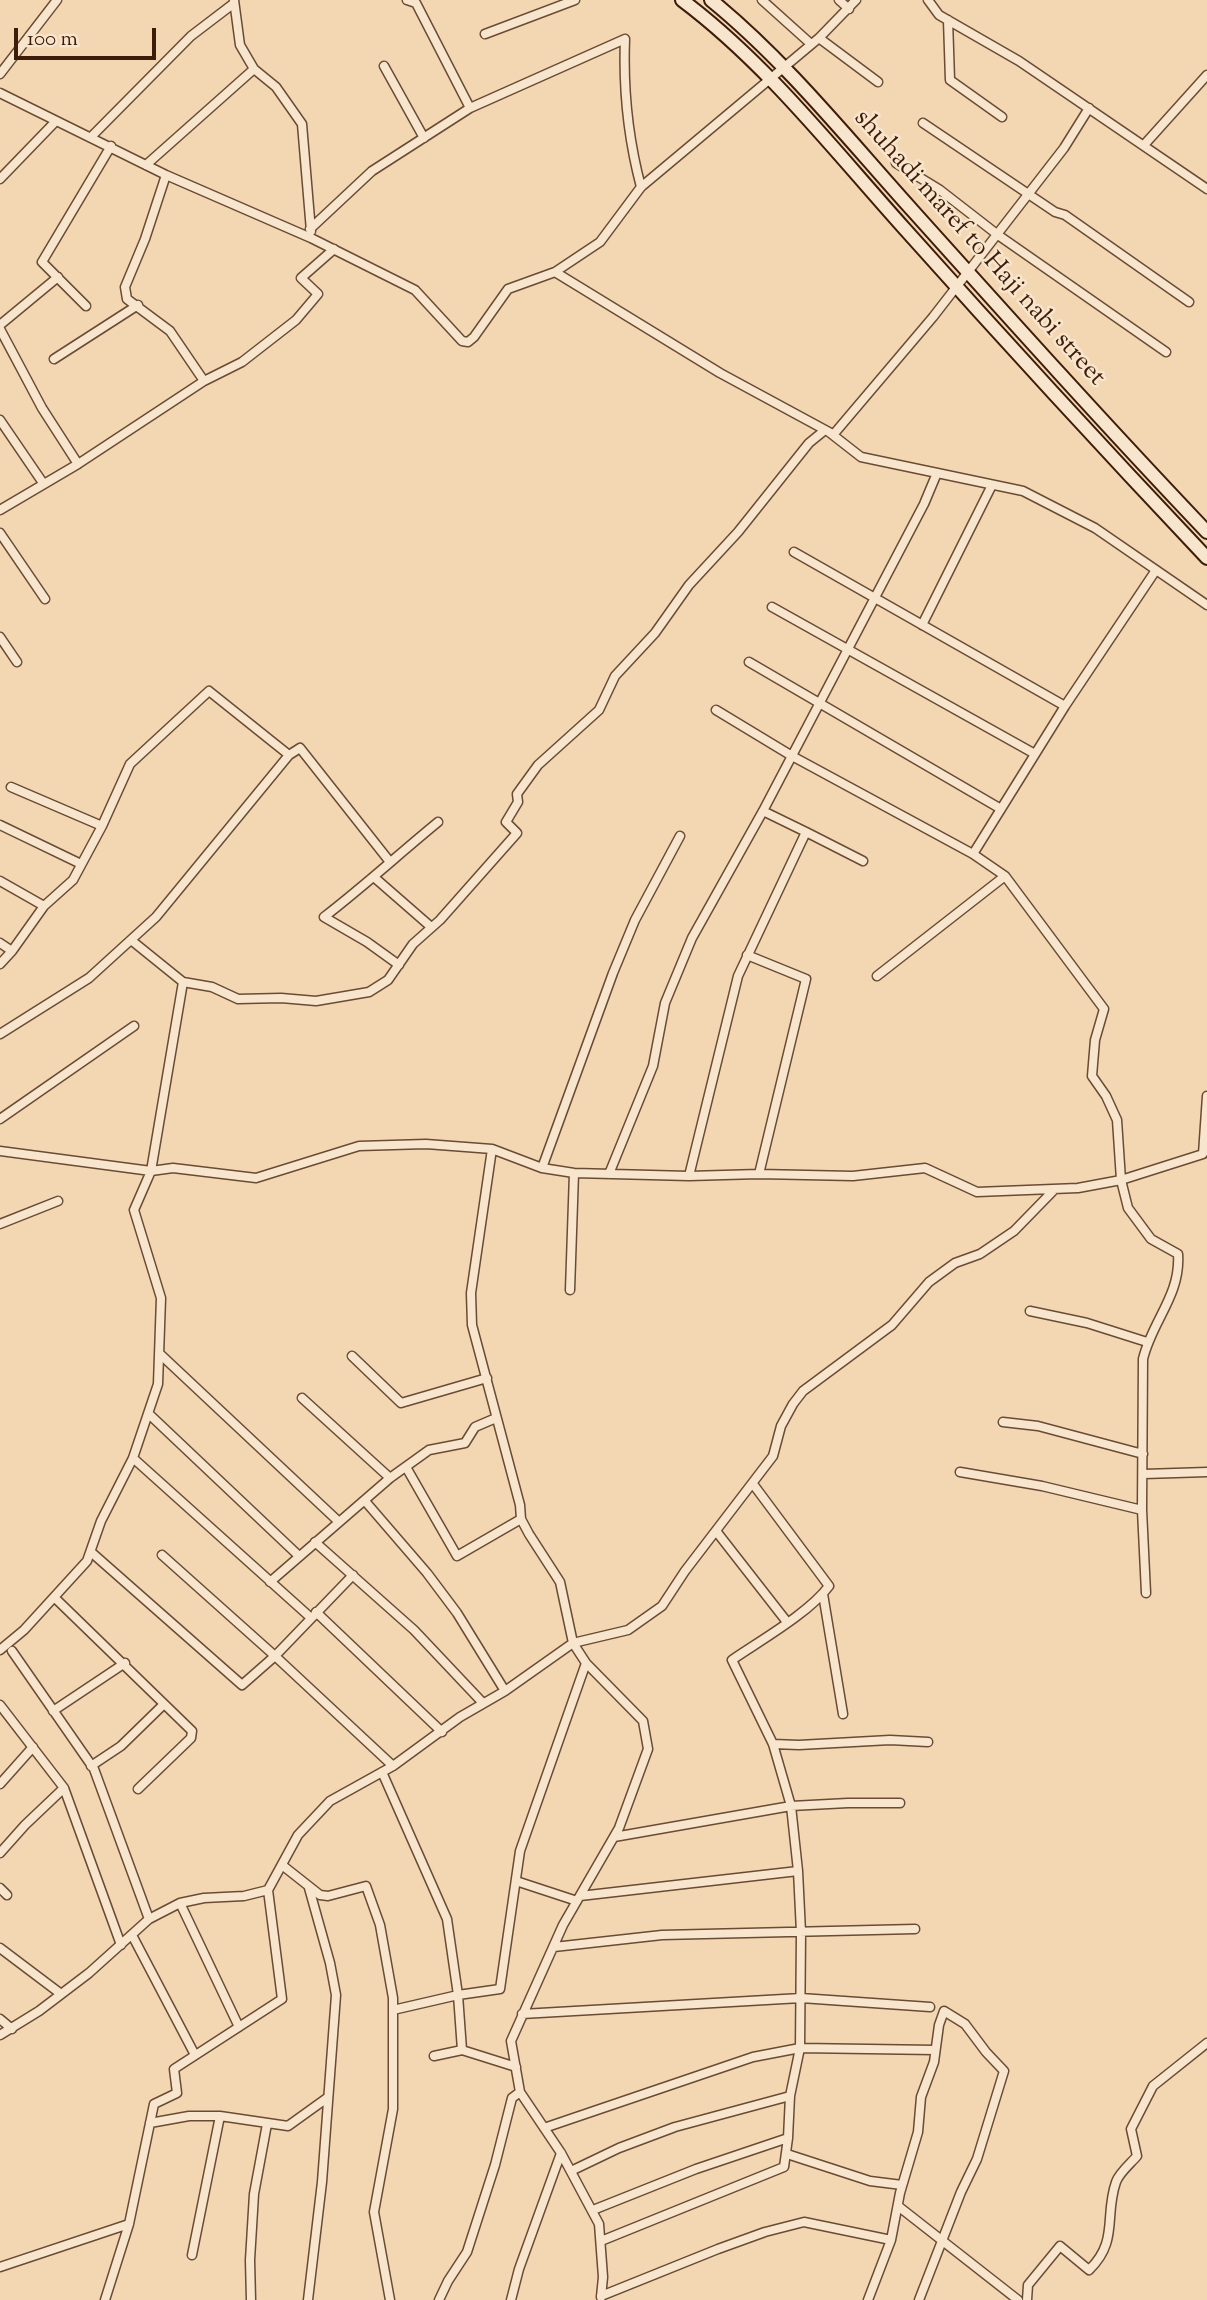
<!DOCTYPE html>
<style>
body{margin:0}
#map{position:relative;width:1207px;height:2300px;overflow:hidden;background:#f2d7b2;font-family:"Sorts Mill Goudy",serif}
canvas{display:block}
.scale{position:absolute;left:14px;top:28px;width:142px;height:32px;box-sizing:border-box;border:4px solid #3d1c09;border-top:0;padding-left:9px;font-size:21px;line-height:24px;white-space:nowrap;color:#3d1c09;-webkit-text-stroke:5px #f7e5cd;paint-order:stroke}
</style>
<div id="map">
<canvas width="1207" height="2300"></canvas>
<div class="scale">100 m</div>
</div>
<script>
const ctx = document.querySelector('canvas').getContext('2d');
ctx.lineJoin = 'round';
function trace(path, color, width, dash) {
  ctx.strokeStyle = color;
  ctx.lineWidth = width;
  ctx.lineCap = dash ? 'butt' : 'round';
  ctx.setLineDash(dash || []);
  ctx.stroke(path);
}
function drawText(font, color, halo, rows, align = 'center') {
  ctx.font = font + ' "Sorts Mill Goudy",serif';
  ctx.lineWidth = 5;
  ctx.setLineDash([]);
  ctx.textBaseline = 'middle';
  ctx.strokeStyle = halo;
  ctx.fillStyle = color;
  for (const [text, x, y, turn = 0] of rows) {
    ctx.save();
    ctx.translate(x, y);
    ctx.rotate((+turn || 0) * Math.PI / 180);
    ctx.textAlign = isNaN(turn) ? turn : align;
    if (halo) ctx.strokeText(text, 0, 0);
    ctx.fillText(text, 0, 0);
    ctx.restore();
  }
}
const street = new Path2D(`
 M 234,0 L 240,45 L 254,69 L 276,87 L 302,124 L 311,231
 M 407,0 L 416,3 L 470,108
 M 762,0 L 811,44
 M 839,0 L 849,9
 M 928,0 L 939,15 L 1019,61 L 1207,189
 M 948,20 L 950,80 L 1002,117
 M 485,34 L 575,0
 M 819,38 L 878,82
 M 384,66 L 424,138
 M 0,74 L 57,0
 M 0,93 L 166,175 L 311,238 L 415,290 L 462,341 L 468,342 L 474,337 L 508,289 L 555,272 L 720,373 L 829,432 L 861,457 L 1023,491 L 1095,528 L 1207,605
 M 923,123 L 1055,212 L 1065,215 L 1189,302
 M 91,137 L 191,36 L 233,4
 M 1144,145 L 1207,75
 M 896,163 L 940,190 L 998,235 L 1166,352
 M 146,165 L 254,69
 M 166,175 L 145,239 L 125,287 L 127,299 L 170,331 L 204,381
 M 0,179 L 56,121
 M 310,229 L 372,171 L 470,108 L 625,39 C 623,90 628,138 641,187
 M 555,272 L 600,242 L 641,187 L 819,38 L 856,0
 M 86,306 L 42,262 L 111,146
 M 0,325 L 58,277
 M 0,329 L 42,408 L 78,464
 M 54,359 L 138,305
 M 0,420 L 43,483
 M 833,435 L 933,317 L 1064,148 L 1089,108
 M 0,510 L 78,464 L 204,381 L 242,362 L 296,320 L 318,294 L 301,278 L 334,249
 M 0,533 L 45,599
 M 794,552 L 1065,706
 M 772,607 L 1035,754
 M 922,625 L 992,485
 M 0,637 L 17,662
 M 749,662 L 1001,809
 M 716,710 L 792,756 L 973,854 L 1005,876 L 1104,1009 L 1095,1040 L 1092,1076 L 1106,1096 L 1117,1120 L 1121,1180 L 1128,1208 L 1151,1239 L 1178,1254 C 1181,1295 1152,1321 1143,1359 L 1142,1510 L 1146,1593
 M 11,787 L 102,826
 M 0,825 L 81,864
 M 806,832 L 863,861
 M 973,854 L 1065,706 L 1156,570
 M 375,878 L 430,926
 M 0,881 L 44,906
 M 131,940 L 183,982 L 212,987 L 238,999 L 281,998 L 316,1001 L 369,992 L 388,980 L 413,944 L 440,920 L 517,833 L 506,822 L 518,802 L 517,794 L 538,765 L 599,710 L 615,676 L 655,633 L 689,585 L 738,532 L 809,443 L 825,430
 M 0,943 L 12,951
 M 747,955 L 806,979 L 759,1174
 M 0,964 L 12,951 L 44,906 L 73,880 L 102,826 L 130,764 L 209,691 L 289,755
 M 399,965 L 367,942 L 324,917 C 363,887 399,854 438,822
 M 877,976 L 1005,876
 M 0,1034 L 89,978 L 156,917 L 289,755 L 300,748 L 390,862
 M 0,1119 L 134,1026
 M 0,1151 L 151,1171 L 173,1168 L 256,1178 L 359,1146 L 426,1144 L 492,1149 L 542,1168 L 574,1173 L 689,1176 L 759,1174 L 853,1176 L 925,1168 L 977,1192 L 1078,1188 L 1121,1180 L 1203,1154 L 1207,1096
 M 542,1168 L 613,973 L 635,920 L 680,836
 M 609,1174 L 653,1066 L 665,1003 L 692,938 L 763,811 L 924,504 L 937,473
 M 689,1176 L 738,976 L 806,832 L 763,811
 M 0,1224 L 58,1201
 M 570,1290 L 574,1173
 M 1030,1311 L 1087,1323 L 1147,1342
 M 160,1354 L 338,1521
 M 352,1356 L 401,1403 L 487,1378
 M 302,1398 L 390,1478
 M 150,1415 L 299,1556
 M 1003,1422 L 1038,1426 L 1143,1454
 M 133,1458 L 310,1617
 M 406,1467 L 457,1556 L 521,1519
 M 960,1472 L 1042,1486 L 1142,1510
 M 1144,1474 L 1207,1472
 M 365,1501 L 427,1573 L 457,1613 L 505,1691
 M 716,1531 L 787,1622
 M 315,1542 L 414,1630 L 482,1702
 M 91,1552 L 242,1685 L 275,1656 L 353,1575
 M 162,1555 L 275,1656 L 393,1766
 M 270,1582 L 390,1478 L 429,1450 L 465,1443 L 475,1427 L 496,1418
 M 823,1594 L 843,1714
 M 55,1598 L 192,1731 L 191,1738 L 138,1789
 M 316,1612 L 442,1732
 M 0,1650 L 24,1630 L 87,1561 L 101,1521 L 133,1458 L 158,1384 L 161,1298 L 134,1210 L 151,1171 L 183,982
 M 12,1651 L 94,1769 L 149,1919
 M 0,1705 L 64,1788 L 121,1945
 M 53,1711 L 125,1663
 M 773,1744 L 799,1745 L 890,1740 L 928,1742
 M 91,1766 L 121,1746 L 162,1706
 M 382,1772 L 447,1919 L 458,1995 L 462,2050
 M 0,1784 L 33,1747
 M 614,1837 L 791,1806 L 848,1803 L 900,1803
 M 0,1853 L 25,1825 L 64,1788
 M 282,1865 L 320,1895 L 328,1896 L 366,1886 L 380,1925 L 393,1998 L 393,2109 L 374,2212 L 390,2300
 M 516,1881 L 577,1901
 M 0,1888 L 7,1895
 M 580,1896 L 798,1871
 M 180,1903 L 239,2027
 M 132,1935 L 195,2055
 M 554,1947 L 662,1935 L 915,1929
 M 0,1948 L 61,1994
 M 393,2010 L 458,1995 L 500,1989 L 520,1851 L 586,1663
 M 522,2014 L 801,1998 L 930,2007
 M 0,2019 L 12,2029
 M 0,2035 L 39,2011 L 89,1973 L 149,1919 L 180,1903 L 204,1898 L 244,1896 L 268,1890 L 298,1835 L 330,1801 L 393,1766 L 460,1717 L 505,1691 L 573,1643 L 628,1630 L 662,1606 L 685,1571 L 773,1456 L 781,1426 L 793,1404 L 803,1391 L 892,1325 L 929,1282 L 955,1263 L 980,1254 L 1014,1231 L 1053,1191
 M 434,2056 L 462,2050 L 516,2067
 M 520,2092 L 561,2153 L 599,2224 L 603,2277 L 601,2297
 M 150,2123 L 189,2116 L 220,2116 L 288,2126 L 327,2098
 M 544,2128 L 753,2057 L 800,2048 L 935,2050
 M 787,2154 L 870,2181 L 902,2185
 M 571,2171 L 619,2148 L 675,2127 L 790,2096
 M 898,2206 L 1018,2300
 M 593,2210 L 696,2169 L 788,2138
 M 601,2241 L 784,2167 L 788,2138 L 790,2096 L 800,2048 L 801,1932 L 798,1871 L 791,1806 L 773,1744 L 732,1660 C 761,1640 809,1613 829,1586 L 753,1484
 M 192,2255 L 220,2116
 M 0,2267 L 129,2224
 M 601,2296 L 718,2249 L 765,2232 L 804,2222 L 891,2240
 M 105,2300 L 129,2224 L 154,2104 L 177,2093 L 174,2069 L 282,1999 L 268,1890
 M 251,2300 L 250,2260 L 254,2194 L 267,2124
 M 308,2300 L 322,2182 L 336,1995 L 330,1963 L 309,1888
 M 439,2300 L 448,2281 L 467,2252 L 495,2165 L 512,2098 L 520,2092 L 511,2041 L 563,1925 L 619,1828 L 648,1749 L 643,1721 L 586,1663 L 573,1643 L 560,1582 L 529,1534 L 521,1519 L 520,1505 L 472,1325 L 471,1293 L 492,1149
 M 511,2300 L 519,2269 L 561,2153
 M 868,2300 L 891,2240 L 900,2193 L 918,2132 L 921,2097 L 934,2062 L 939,2025 L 944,2011 L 965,2024 L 986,2052 L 1004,2071 L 977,2159 L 961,2192 L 919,2300
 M 1027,2300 L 1028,2285 L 1060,2246 L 1089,2270 C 1119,2241 1104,2216 1116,2182 C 1119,2173 1130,2164 1137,2156 L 1131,2129 L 1153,2086 L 1207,2043`);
const secondary = new Path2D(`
 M 682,0 C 766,63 833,149 903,227 C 1003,339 1104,449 1207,558
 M 711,0 C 786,61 848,139 913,211 C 1010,319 1107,427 1207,532`);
const streetNames = [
 ["shuhadi maref to Haji nabi street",978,249,48]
];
trace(street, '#6a4b33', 11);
trace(secondary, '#3d1c09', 16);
trace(street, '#f7e5cd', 8);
trace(secondary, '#f7e5cd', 12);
drawText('26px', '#3d1c09', '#f7e5cd', streetNames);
</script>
